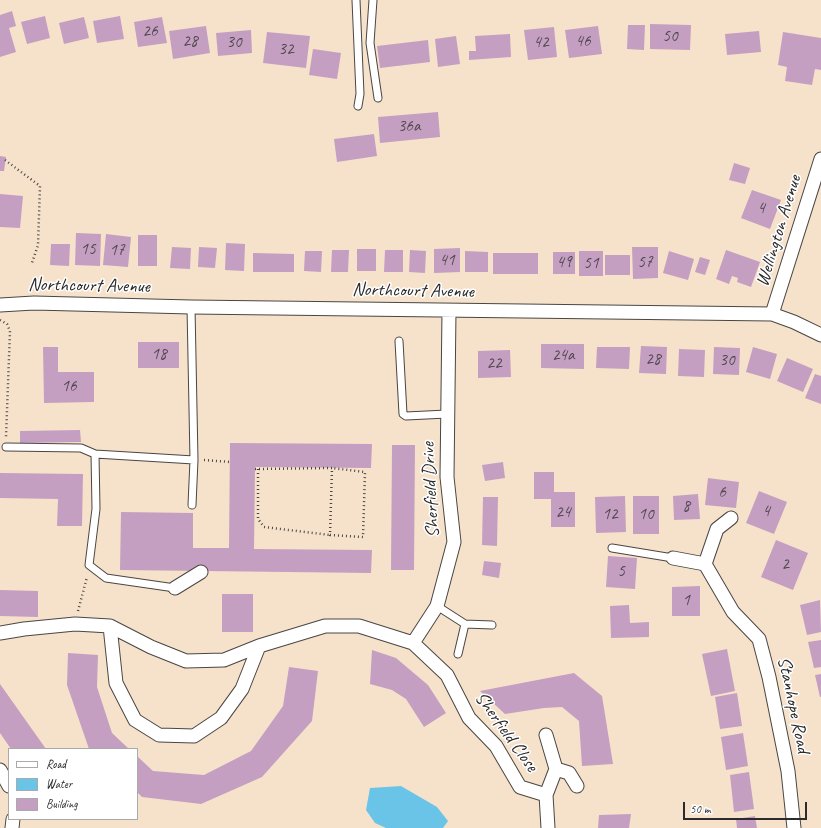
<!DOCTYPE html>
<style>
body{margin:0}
#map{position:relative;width:821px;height:828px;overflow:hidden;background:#f6e2cb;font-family:Caveat,sans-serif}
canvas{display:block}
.legend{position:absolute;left:8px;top:748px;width:130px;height:72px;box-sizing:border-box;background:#fff;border:1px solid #aaa;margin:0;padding:5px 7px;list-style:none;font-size:12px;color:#2b2b2b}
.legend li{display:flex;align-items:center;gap:8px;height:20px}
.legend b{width:20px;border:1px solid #aaa}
.scale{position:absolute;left:683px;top:802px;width:124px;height:18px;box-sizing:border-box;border:2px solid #2b2b2b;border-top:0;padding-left:5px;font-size:12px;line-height:14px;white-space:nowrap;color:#2b2b2b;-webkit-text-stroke:3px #fff;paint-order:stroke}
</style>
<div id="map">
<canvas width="821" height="828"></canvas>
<ul class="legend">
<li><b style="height:5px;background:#fff"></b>Road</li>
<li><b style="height:11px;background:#6ac4e8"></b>Water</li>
<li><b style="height:11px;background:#c49fc1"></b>Building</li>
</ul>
<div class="scale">50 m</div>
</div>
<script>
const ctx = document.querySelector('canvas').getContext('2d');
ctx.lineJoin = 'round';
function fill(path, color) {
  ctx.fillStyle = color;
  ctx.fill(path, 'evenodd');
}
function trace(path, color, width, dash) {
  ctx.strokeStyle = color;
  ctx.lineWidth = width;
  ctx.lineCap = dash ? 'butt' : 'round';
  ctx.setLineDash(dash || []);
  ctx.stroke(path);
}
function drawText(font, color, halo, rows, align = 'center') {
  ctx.font = font + ' Caveat,sans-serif';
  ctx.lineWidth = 3;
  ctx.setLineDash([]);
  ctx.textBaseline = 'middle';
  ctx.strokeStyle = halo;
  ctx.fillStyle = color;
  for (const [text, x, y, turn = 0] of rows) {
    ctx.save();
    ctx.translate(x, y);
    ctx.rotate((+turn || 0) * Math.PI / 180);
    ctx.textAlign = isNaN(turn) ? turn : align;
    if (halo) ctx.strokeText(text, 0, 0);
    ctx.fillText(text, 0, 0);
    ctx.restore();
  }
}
const water = new Path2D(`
 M 401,786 L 437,807 L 448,821 L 443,828 L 386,828 L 375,823 L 366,810 L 370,788 Z`);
const building = new Path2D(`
 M 12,11 L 16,26 L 9,28 L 16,52 L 0,57 L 0,15 Z
 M 45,16 L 50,38 L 27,44 L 21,22 Z
 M 120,16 L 124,39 L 97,43 L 93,21 Z
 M 84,17 L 89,38 L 64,44 L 59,23 Z
 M 162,17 L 167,43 L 138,47 L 134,22 Z
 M 650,24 L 691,25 L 690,50 L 650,49 Z
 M 628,25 L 645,25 L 644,50 L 627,49 Z
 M 206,26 L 210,53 L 173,59 L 169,31 Z
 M 598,26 L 602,54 L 569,58 L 565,30 Z
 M 554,27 L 557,57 L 528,60 L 524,30 Z
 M 251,30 L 252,53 L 218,56 L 216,33 Z
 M 759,31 L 761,52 L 727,55 L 725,34 Z
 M 267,32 L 310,36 L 306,68 L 263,63 Z
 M 783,32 L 821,38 L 821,70 L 815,69 L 812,85 L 785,81 L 787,67 L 778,65 Z
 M 510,34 L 511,57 L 469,60 L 469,51 L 476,51 L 475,36 Z
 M 456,36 L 460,64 L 438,67 L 435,39 Z
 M 428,40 L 430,62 L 380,68 L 377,46 Z
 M 313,49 L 341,53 L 337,79 L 309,75 Z
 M 438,112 L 440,137 L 380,143 L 378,117 Z
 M 374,134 L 377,156 L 337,162 L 334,139 Z
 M 0,156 L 6,157 L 4,171 L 0,171 Z
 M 734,163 L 750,168 L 745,184 L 729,180 Z
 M 752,190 L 781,200 L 770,229 L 741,218 Z
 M 0,194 L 23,196 L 20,228 L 0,227 Z
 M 76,233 L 101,234 L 100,266 L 75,265 Z
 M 106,234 L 131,237 L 128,267 L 103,265 Z
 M 138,235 L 157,235 L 157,266 L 138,266 Z
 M 226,243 L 245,244 L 244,271 L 225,270 Z
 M 51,244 L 70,244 L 69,266 L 50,265 Z
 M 172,247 L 191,248 L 190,269 L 170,268 Z
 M 199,247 L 217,248 L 215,268 L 198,267 Z
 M 632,247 L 658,247 L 658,278 L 633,279 Z
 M 460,248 L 460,272 L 434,273 L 434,249 Z
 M 357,249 L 376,249 L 376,271 L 357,271 Z
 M 332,250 L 349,250 L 348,272 L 331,272 Z
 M 385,250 L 403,250 L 403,272 L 384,272 Z
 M 410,250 L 426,251 L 425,273 L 409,272 Z
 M 726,250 L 760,262 L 751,287 L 737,282 L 738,278 L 732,276 L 729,284 L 716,279 Z
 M 305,251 L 322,251 L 321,272 L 304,271 Z
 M 465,251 L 488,252 L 488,272 L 465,272 Z
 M 579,251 L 603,251 L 603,276 L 579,276 Z
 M 669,251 L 694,259 L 688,280 L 663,273 Z
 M 553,252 L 575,252 L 575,274 L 553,274 Z
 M 253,253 L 294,254 L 294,272 L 253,272 Z
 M 493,253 L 538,253 L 538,274 L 493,274 Z
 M 605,255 L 630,255 L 630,275 L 605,275 Z
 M 700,257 L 710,260 L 705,275 L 695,272 Z
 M 138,342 L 179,342 L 179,368 L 138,368 Z
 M 541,344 L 584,344 L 584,369 L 541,368 Z
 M 641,346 L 667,347 L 666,374 L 639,373 Z
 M 43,347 L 58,347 L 58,372 L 94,372 L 94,402 L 44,403 Z
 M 597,347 L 630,347 L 629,369 L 596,368 Z
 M 714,347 L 740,348 L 739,375 L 713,374 Z
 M 753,347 L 777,354 L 770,379 L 746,372 Z
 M 679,349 L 705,350 L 704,377 L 678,376 Z
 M 510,350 L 511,377 L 478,378 L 478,351 Z
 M 787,358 L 813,369 L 803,392 L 777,381 Z
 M 815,374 L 821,376 L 821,404 L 805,398 Z
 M 80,430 L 81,442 L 20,443 L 20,431 Z
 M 230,443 L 372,444 L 371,468 L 255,467 L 254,549 L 372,550 L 371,573 L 120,570 L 121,512 L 193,513 L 193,548 L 229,548 Z
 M 392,445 L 415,445 L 414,570 L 391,570 Z
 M 503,462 L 505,478 L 485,481 L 482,465 Z
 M 534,472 L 554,472 L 554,492 L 575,492 L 575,527 L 551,527 L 551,499 L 534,499 Z
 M 0,473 L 83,474 L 82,526 L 57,526 L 58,499 L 0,498 Z
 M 708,478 L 739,482 L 736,508 L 705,505 Z
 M 759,491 L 787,502 L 774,534 L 746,523 Z
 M 698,494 L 700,519 L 674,520 L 673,496 Z
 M 625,496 L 626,532 L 596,533 L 595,497 Z
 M 633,496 L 659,496 L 659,534 L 633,534 Z
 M 483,497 L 498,497 L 497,546 L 482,545 Z
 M 776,540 L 808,553 L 793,590 L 761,577 Z
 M 608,556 L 637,558 L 635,589 L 606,587 Z
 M 484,561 L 501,563 L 499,578 L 482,575 Z
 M 700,586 L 700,616 L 672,616 L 672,587 Z
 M 0,590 L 38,591 L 38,617 L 0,616 Z
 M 222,594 L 253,594 L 253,632 L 222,632 Z
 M 820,600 L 821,632 L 807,635 L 800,605 Z
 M 629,605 L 630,623 L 649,622 L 649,637 L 611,638 L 610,606 Z
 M 821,640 L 821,667 L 814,668 L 808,642 Z
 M 727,649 L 735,691 L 711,696 L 702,654 Z
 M 372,650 L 396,658 L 428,685 L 446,713 L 424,727 L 406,699 L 392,690 L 370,684 Z
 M 68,653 L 98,655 L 97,687 L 112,733 L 129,749 L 89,749 L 67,685 Z
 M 289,667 L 318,671 L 312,721 L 262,777 L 201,804 L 142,797 L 137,792 L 137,756 L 153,771 L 204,775 L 251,751 L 283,706 Z
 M 574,673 L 602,696 L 613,764 L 582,766 L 579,721 L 562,707 L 544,708 L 505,714 L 480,691 Z
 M 821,674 L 821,697 L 820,697 L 815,675 Z
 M 0,684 L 46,749 L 11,749 L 0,733 Z
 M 737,693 L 742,726 L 720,729 L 715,697 Z
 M 743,733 L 748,766 L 726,770 L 721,737 Z
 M 749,772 L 754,809 L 734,812 L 730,775 Z
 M 631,814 L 629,828 L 598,828 L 599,815 Z
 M 755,816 L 757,828 L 737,828 L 736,819 Z`);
const path = new Path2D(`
 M 5,160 L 40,186 L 38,245 L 32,263
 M 0,320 L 7,324 L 10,331 L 6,437
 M 204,460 L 230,462
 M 255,469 L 332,468 L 330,535 L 363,537 L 365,472 L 332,468
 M 258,469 L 258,519 L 264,527 L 330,535
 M 78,611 L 87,577`);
const service = new Path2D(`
 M 356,0 L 360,94 L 358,106
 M 373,0 L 370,43 L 378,98
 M 191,307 L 194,460 L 192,505
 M 399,341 L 403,414 L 406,416 L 447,414
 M 6,447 L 81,448 L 95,454 L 194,460
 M 95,454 L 96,509 L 89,565 L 106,578 L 175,588
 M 612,548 L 673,558
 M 437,606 L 465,624 L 492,625
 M 458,654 L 465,624`);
const minor = new Path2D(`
 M 0,305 L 34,303 L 191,307 L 772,314 L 794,322 L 821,335
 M 772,314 L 821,159
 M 731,518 L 717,529 L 705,564 L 733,612 L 759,639 L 769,677 L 788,771 L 794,828
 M 673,558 L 705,564
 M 175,588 L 201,572
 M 110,626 L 116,683 L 135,720 L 159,735 L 194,736 L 221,718 L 242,689 L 259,646
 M 0,633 L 24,629 L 75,624 L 110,626 L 151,647 L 186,661 L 224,660 L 259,646 L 325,626 L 359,626 L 413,643 L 447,675 L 469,718 L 496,746 L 520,787 L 546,795 L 548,828
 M 413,643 L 437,606 L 454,542 L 447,477 L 449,311
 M 546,735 L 556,769
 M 0,770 L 9,786
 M 546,795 L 556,769 L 569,773 L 577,786
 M 12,828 L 13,819`);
const numberNames = [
 ["26",150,32],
 ["50",670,37],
 ["28",190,42],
 ["46",583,42],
 ["30",234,43],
 ["42",541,43],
 ["32",286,50],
 ["36a",409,127],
 ["4",761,209],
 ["15",88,250],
 ["17",117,251],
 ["41",447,261],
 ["49",564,263],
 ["57",645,263],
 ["51",591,264],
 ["18",159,355],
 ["24a",563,356],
 ["28",653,360],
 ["30",727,361],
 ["22",494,364],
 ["16",69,387],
 ["6",722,493],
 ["8",686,507],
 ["4",766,512],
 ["24",563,513],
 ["12",610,515],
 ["10",646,515],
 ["2",785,565],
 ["5",621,572],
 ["1",686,601]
];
const streetNames = [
 ["Wellington Avenue",779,231,-73],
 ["Northcourt Avenue",89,286,1],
 ["Northcourt Avenue",413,291,1],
 ["Sherfield Drive",431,490,-93],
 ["Stanhope Road",793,705,78],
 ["Sherfield Close",506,732,54]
];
fill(water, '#6ac4e8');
fill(building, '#c49fc1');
trace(service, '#494643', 9);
trace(minor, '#494643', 15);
trace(path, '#494643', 2.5, [1, 3]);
trace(service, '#fff', 7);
trace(minor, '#fff', 13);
drawText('17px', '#514850', null, numberNames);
drawText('19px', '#2b2b2b', '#fff', streetNames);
</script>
